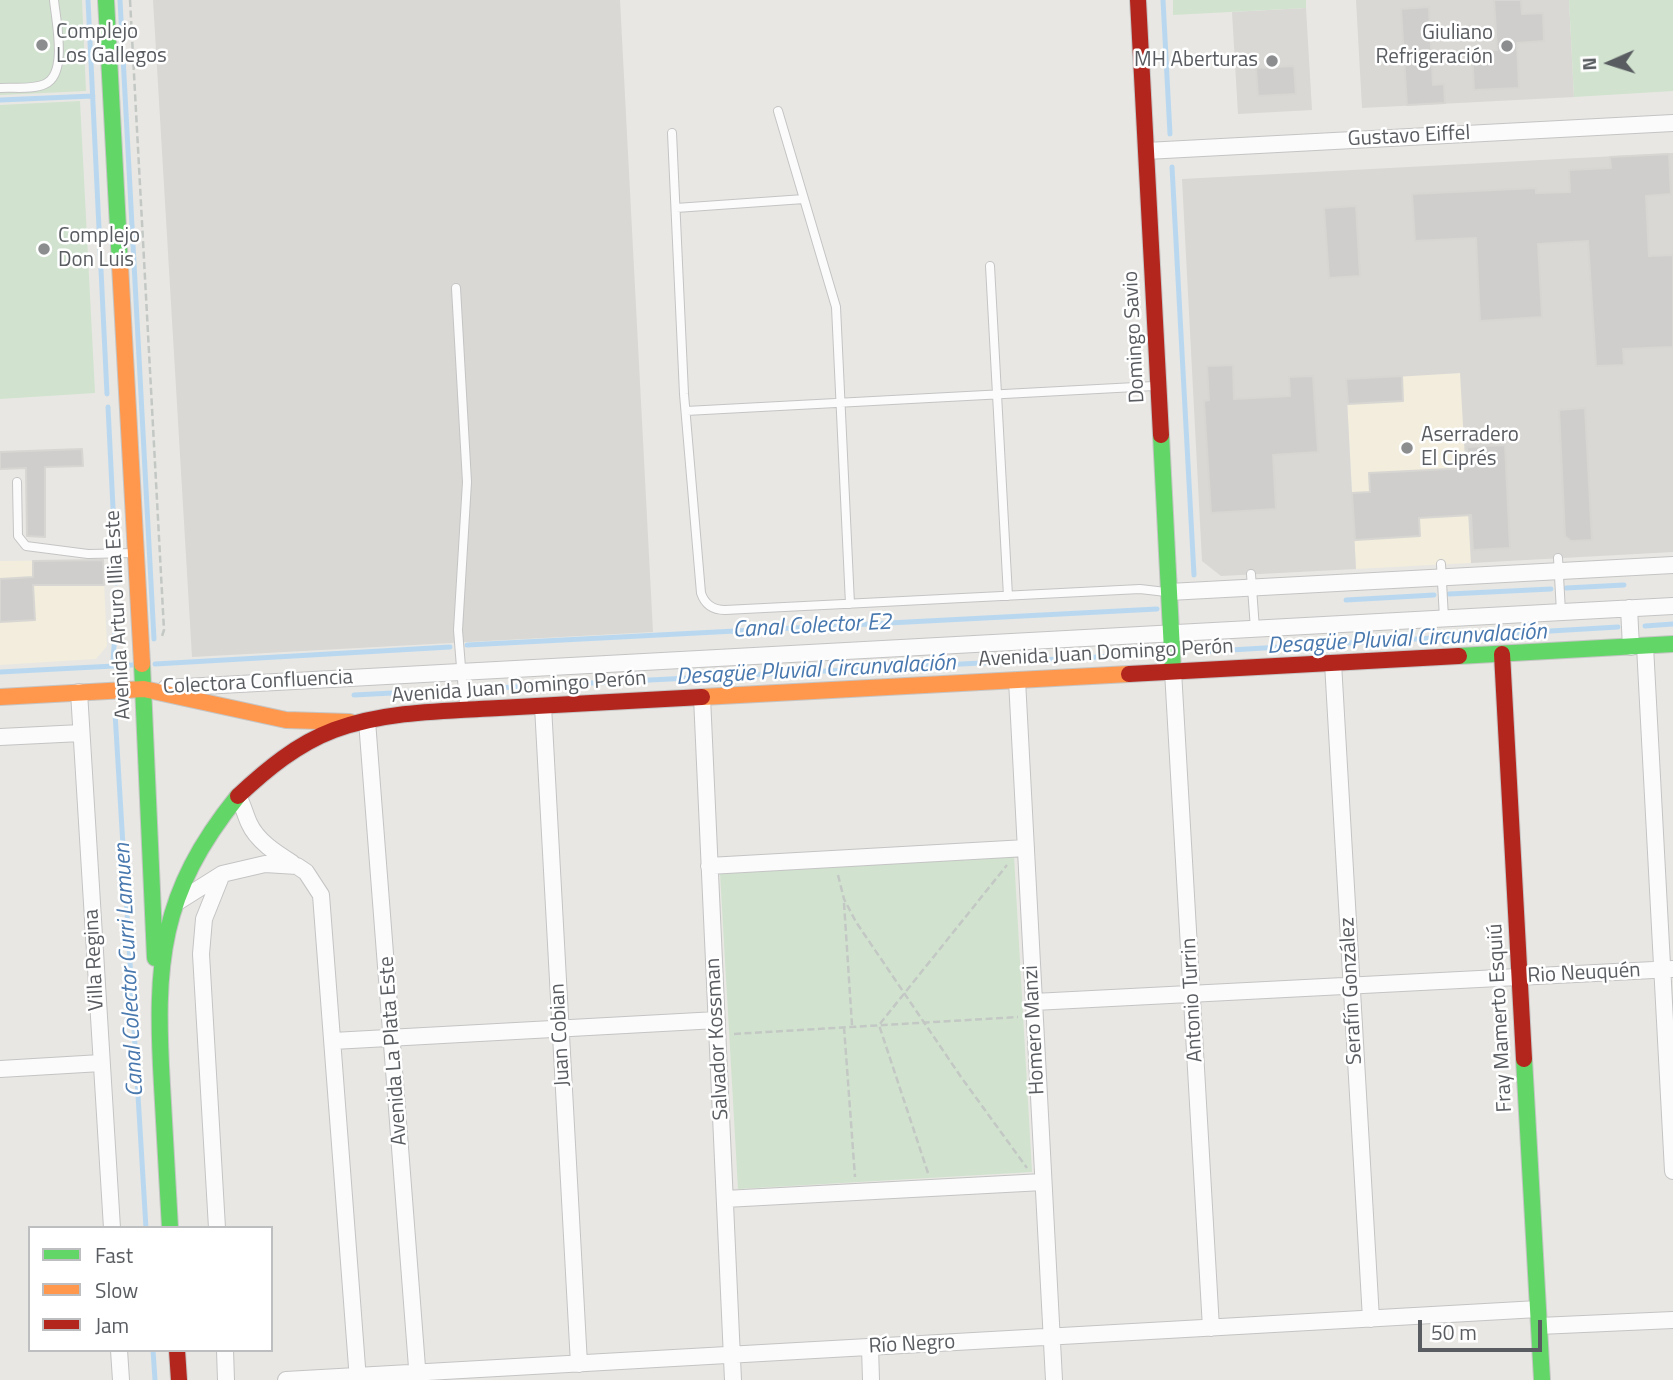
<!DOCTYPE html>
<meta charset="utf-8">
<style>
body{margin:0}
#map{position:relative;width:1673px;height:1380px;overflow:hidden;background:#e8e7e3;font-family:"Titillium Web",sans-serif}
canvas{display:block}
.legend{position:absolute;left:28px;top:1226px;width:245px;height:126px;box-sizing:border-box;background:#fff;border:2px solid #bdbebf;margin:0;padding:9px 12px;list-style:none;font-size:21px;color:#595c60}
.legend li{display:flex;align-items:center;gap:14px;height:35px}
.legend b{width:35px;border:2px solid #bdbebf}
.north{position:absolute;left:1575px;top:28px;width:70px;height:70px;-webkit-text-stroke:5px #fff;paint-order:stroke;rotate:267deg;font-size:19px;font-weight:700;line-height:28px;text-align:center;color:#595c60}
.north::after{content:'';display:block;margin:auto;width:24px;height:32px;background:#595c60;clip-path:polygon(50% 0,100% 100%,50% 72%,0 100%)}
.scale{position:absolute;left:1418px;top:1320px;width:124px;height:32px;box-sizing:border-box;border:4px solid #595c60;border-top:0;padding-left:9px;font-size:21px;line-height:24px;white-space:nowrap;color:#595c60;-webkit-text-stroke:5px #fff;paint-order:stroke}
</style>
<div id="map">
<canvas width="1673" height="1380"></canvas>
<ul class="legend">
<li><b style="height:9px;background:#63d668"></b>Fast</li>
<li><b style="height:9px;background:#ff974d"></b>Slow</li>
<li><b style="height:9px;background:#b3261e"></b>Jam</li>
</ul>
<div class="north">N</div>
<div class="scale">50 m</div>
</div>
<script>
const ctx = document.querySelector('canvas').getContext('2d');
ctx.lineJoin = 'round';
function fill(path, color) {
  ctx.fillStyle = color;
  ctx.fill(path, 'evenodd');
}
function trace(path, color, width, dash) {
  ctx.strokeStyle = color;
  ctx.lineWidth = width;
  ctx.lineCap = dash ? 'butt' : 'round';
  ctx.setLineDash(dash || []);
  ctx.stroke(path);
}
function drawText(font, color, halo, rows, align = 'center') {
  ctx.font = font + ' "Titillium Web",sans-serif';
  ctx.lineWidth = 5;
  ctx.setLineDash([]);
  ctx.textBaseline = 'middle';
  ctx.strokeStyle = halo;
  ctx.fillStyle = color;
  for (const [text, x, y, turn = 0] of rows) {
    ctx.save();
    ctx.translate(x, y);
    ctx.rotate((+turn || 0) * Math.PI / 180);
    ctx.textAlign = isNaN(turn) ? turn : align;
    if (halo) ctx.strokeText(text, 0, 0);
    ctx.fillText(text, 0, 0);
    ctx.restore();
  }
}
const commercial = new Path2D(`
 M 1461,373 L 1471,563 L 1356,569 L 1346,379 Z
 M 103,560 L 107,646 L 96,659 L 0,665 L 0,561 Z`);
const industrial = new Path2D(`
 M 153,0 L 620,0 L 653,632 L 192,657 Z
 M 1356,0 L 1569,0 L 1574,97 L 1362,108 Z
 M 1306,8 L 1312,110 L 1238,114 L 1232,12 Z
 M 1673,153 L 1673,552 L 1471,563 L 1460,373 L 1346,380 L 1356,569 L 1221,576 L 1202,561 L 1182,179 Z`);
const green = new Path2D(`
 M 0,0 L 82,0 L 86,91 L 0,95 Z
 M 1173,0 L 1306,0 L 1306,8 L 1173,15 Z
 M 1569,0 L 1673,0 L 1673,91 L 1574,97 Z
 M 80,101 L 95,393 L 0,399 L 0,105 Z
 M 1014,856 L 1032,1172 L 738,1189 L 720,873 Z`);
const stream = new Path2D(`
 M 88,0 L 107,394
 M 120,0 L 154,639
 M 1163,0 L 1170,134
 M 0,100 L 93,96
 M 1172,167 L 1194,575
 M 108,407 L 115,548
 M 116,561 L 116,583
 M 1566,588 L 1624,585
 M 1449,594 L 1551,589
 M 1346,600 L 1434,595
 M 1645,626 L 1673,624
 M 467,645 L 1157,609
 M 1197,652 L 1618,627
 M 113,662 L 117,600
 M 155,664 L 450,647
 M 0,672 L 133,665
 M 475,689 L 1156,654
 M 354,695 L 450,690
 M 115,713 L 146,1228
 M 153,1350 L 155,1380`);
const building = new Path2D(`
 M 1494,0 L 1521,0 L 1522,14 L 1543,13 L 1544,41 L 1517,43 L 1519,88 L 1474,90 L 1472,51 L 1497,50 Z
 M 1429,7 L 1433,85 L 1444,84 L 1445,103 L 1407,105 L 1401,9 Z
 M 1294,66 L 1296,94 L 1258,96 L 1256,68 Z
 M 1669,154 L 1671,194 L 1646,196 L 1649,256 L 1673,255 L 1673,347 L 1623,349 L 1624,365 L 1596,366 L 1588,241 L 1538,244 L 1542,317 L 1480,321 L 1476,238 L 1415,241 L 1412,194 L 1536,188 L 1536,193 L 1570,192 L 1569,170 L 1611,168 L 1610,157 Z
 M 1356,206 L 1360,276 L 1329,278 L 1324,208 Z
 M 1233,365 L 1234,399 L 1290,396 L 1289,377 L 1313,376 L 1318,452 L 1273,455 L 1276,509 L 1211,513 L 1204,401 L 1209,400 L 1207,366 Z
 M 1402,376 L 1403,401 L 1348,404 L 1346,379 Z
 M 1585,408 L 1592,540 L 1571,541 L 1565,536 L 1559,410 Z
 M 1505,445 L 1510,548 L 1473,550 L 1471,515 L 1419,518 L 1420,536 L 1355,540 L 1352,493 L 1370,492 L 1369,473 L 1469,468 L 1467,447 Z
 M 82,449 L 83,466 L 45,467 L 45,537 L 27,536 L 26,468 L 0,469 L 0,452 Z
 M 103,560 L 104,585 L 33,585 L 35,620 L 0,622 L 0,579 L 33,577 L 33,561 Z`);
const path = new Path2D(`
 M 130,0 L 164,630 L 161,639
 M 838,875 L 844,899 L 856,922 L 961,1077 L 1027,1168
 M 844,903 L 852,1025
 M 844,1027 L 855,1177
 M 734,1034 L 1018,1017
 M 928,1173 L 879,1025 L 1007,865`);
const lane = new Path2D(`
 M 0,88 C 14,87 32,90 45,84 C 68,74 56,21 54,0
 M 778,111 L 836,307 L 850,604
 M 672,133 L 684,394 L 701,593 C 705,605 713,610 725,610 L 1140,589 L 1166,592
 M 676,208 L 804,199
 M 990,266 L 1008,596
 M 456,288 L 467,482 L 458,630 L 464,704
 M 686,411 L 1154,386
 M 17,482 L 18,536 L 26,546 L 88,554 L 134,553
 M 1558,558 L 1561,612
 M 1441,564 L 1444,618
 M 1251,574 L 1255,629`);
const street = new Path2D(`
 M 1146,151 L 1673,123
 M 1169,592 L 1673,565
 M 1629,608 L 1631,647
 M 1645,646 L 1673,1171
 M 1333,663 L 1371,1319
 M 1173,671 L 1211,1328
 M 1017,680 L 1054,1380
 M 166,688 L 1673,606
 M 79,692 L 112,1228
 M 702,697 L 733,1380
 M 543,706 L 579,1364
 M 367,721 L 418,1380
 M 0,737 L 81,733
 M 238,796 C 243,805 245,814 249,823 C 257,841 276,853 292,863
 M 709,866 L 1026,848
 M 176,903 L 222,874 L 265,864 L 297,866 L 306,872 L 321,895 L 358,1380
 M 1034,1002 L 1673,969
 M 333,1041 L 717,1020
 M 0,1069 L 101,1063
 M 725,1199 L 1043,1182
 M 217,1228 L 201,954 L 204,919 L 222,874
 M 1539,1326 L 1673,1320
 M 870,1347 L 871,1380
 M 119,1350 L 121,1380
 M 225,1350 L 226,1380
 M 286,1380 L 1538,1309`);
const fast = new Path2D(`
 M 106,0 L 120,265
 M 1161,435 L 1173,671
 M 1459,656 L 1673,644
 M 142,664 L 155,958
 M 1524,1059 L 1542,1380
 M 170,1228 C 167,1180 165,1132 162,1085 C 155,963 159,894 238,796`);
const slow = new Path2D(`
 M 120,265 L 142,664
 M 0,697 L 144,689 L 286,720 L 350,722
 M 702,697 L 1129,674`);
const jam = new Path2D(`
 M 1138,0 L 1161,435
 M 1502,654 L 1524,1059
 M 1129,674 L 1459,656
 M 238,796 C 267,769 297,744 334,730 C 386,711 444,711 499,708 C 566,704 634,701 702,697
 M 177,1350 L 179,1380`);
const markers = [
 [42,45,7,"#8b8d8e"],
 [1507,46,7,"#8b8d8e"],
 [1272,61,7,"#8b8d8e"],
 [44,249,7,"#8b8d8e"],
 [1407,448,7,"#8b8d8e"]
];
const poiNames = [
 ["Complejo",56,33],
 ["Los Gallegos",56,57],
 ["Giuliano",1493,34,"right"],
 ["Refrigeración",1493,58,"right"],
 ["MH Aberturas",1258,61,"right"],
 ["Complejo",58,237],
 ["Don Luis",58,261],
 ["Aserradero",1421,436],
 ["El Ciprés",1421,460]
];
const streetNames = [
 ["Gustavo Eiffel",1409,137,-3],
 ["Domingo Savio",1135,337,-93],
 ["Avenida Arturo Illia Este",119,615,-93],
 ["Avenida Juan Domingo Perón",1106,654,-3],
 ["Colectora Confluencia",258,683,-3],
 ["Avenida Juan Domingo Perón",519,688,-4],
 ["Villa Regina",95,960,-93],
 ["Rio Neuquén",1584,974,-3],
 ["Serafín González",1352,991,-93],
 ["Antonio Turrin",1193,1000,-93],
 ["Fray Mamerto Esquiú",1501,1018,-93],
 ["Homero Manzi",1035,1030,-93],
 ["Juan Cobian",561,1035,-93],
 ["Salvador Kossman",718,1039,-93],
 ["Avenida La Plata Este",394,1051,-94],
 ["Río Negro",912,1345,-3]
];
const waterNames = [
 ["Canal Colector E2",812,627,-3],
 ["Desagüe Pluvial Circunvalación",1407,640,-3],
 ["Desagüe Pluvial Circunvalación",816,671,-3],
 ["Canal Colector Curri Lamuen",130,970,-93]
];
fill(commercial, '#f2eddc');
fill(industrial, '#d9d8d4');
fill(green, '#d1e3cf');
trace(stream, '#b9d8f0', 5);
fill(building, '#cfcecc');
trace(building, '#d7d6d2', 2);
trace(lane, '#c4c4c4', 10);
trace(street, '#c4c4c4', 18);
trace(fast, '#c5c5c5', 18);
trace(slow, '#c5c5c5', 18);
trace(jam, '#c5c5c5', 18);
trace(path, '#c3c8c5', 2.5, [7, 3.5]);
trace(lane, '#fcfbfb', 8);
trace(street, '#fcfbfb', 16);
trace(fast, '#63d668', 16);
trace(slow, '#ff974d', 16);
trace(jam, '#b3261e', 16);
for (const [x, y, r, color] of markers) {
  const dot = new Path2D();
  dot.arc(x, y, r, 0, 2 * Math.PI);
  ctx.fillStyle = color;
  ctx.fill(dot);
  trace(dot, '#fff', 2.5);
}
drawText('21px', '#595c60', '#fff', poiNames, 'left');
drawText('21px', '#595c60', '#fff', streetNames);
drawText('italic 23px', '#4878ae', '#fff', waterNames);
</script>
